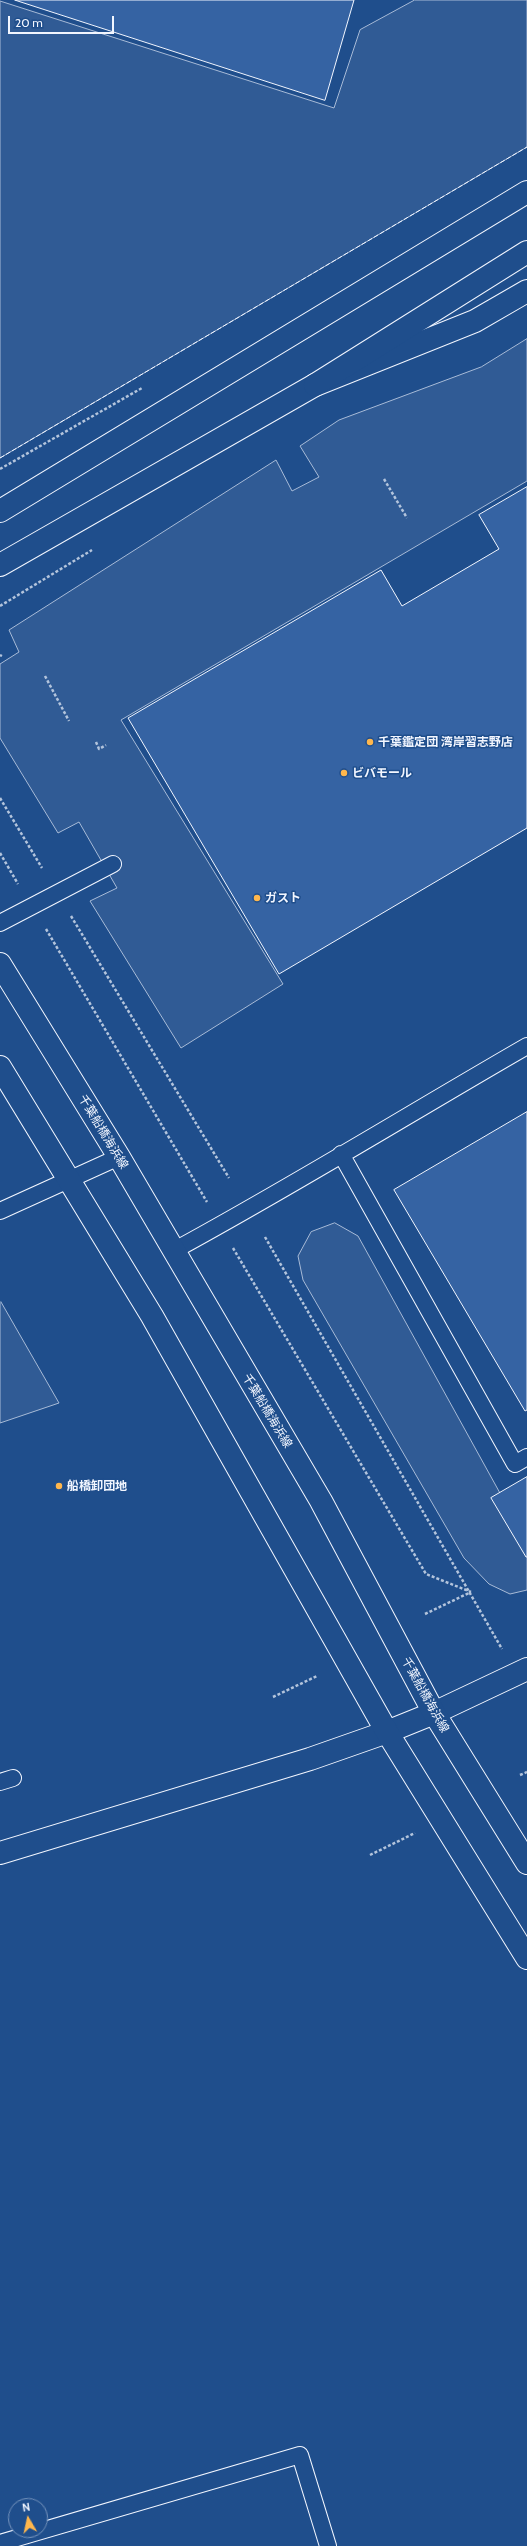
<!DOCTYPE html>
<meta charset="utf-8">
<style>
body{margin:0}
#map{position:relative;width:527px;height:2546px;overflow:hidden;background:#1f4e8c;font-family:Cabin,sans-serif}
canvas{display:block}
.north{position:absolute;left:8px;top:2498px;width:40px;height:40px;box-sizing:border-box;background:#1f4e8c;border:1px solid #7391ba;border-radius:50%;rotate:351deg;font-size:11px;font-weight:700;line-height:16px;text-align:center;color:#f2f6ff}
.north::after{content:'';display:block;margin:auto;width:14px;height:18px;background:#ffb74d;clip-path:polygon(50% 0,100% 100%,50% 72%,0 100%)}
.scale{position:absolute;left:8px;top:16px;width:106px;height:18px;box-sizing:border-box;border:2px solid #f2f6ff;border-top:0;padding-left:5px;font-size:12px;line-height:14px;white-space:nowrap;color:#f2f6ff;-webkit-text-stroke:3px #1f4e8c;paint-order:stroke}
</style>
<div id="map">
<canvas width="527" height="2546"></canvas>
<div class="north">N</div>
<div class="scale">20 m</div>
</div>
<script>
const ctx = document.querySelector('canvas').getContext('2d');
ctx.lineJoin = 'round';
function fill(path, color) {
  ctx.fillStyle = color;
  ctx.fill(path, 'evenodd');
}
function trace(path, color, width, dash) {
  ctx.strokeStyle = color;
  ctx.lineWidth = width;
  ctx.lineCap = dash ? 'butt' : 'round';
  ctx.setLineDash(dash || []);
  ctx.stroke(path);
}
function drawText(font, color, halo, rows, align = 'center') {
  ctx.font = font + ' Cabin,"Noto Sans JP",sans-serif';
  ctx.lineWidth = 3;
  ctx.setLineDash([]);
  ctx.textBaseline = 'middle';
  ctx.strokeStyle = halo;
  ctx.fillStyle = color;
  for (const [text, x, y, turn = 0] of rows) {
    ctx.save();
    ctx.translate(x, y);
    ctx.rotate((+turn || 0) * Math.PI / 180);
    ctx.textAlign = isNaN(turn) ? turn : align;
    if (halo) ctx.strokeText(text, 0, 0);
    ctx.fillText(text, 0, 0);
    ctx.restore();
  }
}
const built = new Path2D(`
 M 415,0 L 527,0 L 527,147 L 0,458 L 0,1 L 334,108 L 360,30 Z
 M 527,339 L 527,481 L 121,720 L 283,984 L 181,1048 L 90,901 L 117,888 L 79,822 L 58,833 L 0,738 L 0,664 L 19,652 L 9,630 L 276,460 L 292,491 L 319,477 L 300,446 L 339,420 L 481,367 Z
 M 335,1223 L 358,1236 L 527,1542 L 527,1590 L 510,1594 L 489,1584 L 464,1558 L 303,1280 L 298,1256 L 311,1232 Z
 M 1,1302 L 59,1403 L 0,1423 L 0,1303 Z`);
const building = new Path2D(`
 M 15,0 L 354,0 L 325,100 Z
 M 527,487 L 527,828 L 279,974 L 128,718 L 381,570 L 402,606 L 499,549 L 479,515 Z
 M 527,1112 L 527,1410 L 525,1411 L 394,1190 Z
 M 527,1477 L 527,1557 L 526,1557 L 491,1498 Z`);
const path = new Path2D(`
 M 0,469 L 142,388
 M 384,479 L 407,518
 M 0,606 L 92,550
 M 0,655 L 2,656
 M 45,676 L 69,721
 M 96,742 L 99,749 L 106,745
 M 0,798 L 42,868
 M 0,853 L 18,884
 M 71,916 L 229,1178
 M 46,929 L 207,1202
 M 265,1237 L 502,1649
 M 233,1248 L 426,1574 L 471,1592
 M 425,1614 L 471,1592
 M 273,1697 L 317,1676
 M 520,1775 L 527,1772
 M 370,1855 L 415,1833`);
const service = new Path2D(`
 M 0,923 L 113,864
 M 341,1154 L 515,1464 L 527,1457
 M 0,1211 L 119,1157
 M 173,1251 C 293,1186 409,1114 527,1046
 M 0,1782 L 13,1778
 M 0,2543 L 300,2455 L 328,2546`);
const tertiary = new Path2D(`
 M 0,511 L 527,192
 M 0,565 L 315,385 L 475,321 L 527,291
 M 0,1853 L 310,1759 L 387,1732 L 434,1713 L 527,1669`);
const primary = new Path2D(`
 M 0,964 L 119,1157 L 321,1501 L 434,1713 L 527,1863
 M 0,1067 L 152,1316 L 387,1732 L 527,1958`);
const motorway = new Path2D(`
 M 315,385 L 527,252`);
const fence = new Path2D(`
 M 0,458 L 527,147`);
const markers = [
 [370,742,4,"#ffb74d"],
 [344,773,4,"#ffb74d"],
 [257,898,4,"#ffb74d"],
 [59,1486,4,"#ffb74d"]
];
const poiNames = [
 ["千葉鑑定団 湾岸習志野店",378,742],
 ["ビバモール",352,773],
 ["ガスト",265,898],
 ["船橋卸団地",67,1486]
];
const streetNames = [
 ["千葉船橋海浜線",103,1132,59],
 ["千葉船橋海浜線",267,1411,59],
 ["千葉船橋海浜線",425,1695,61]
];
fill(built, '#305b95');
trace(built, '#a8bbd7', 1);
fill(building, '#3563a3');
trace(building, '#f2f6ff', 1);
trace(service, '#f2f6ff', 18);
trace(tertiary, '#f2f6ff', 24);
trace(primary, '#f2f6ff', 24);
trace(motorway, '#f2f6ff', 24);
trace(path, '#b3c4dc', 2.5, [3, 2]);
trace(service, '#1f4e8c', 16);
trace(tertiary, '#1f4e8c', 22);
trace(primary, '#1f4e8c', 22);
trace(motorway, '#1f4e8c', 22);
trace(fence, '#f2f6ff', 1, [5, 2]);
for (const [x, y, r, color] of markers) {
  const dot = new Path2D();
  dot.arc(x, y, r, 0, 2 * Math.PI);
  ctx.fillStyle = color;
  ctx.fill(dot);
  trace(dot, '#1f4e8c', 1.5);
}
drawText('bold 12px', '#f2f6ff', '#1f4e8c', poiNames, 'left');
drawText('12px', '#f2f6ff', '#1f4e8c', streetNames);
</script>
